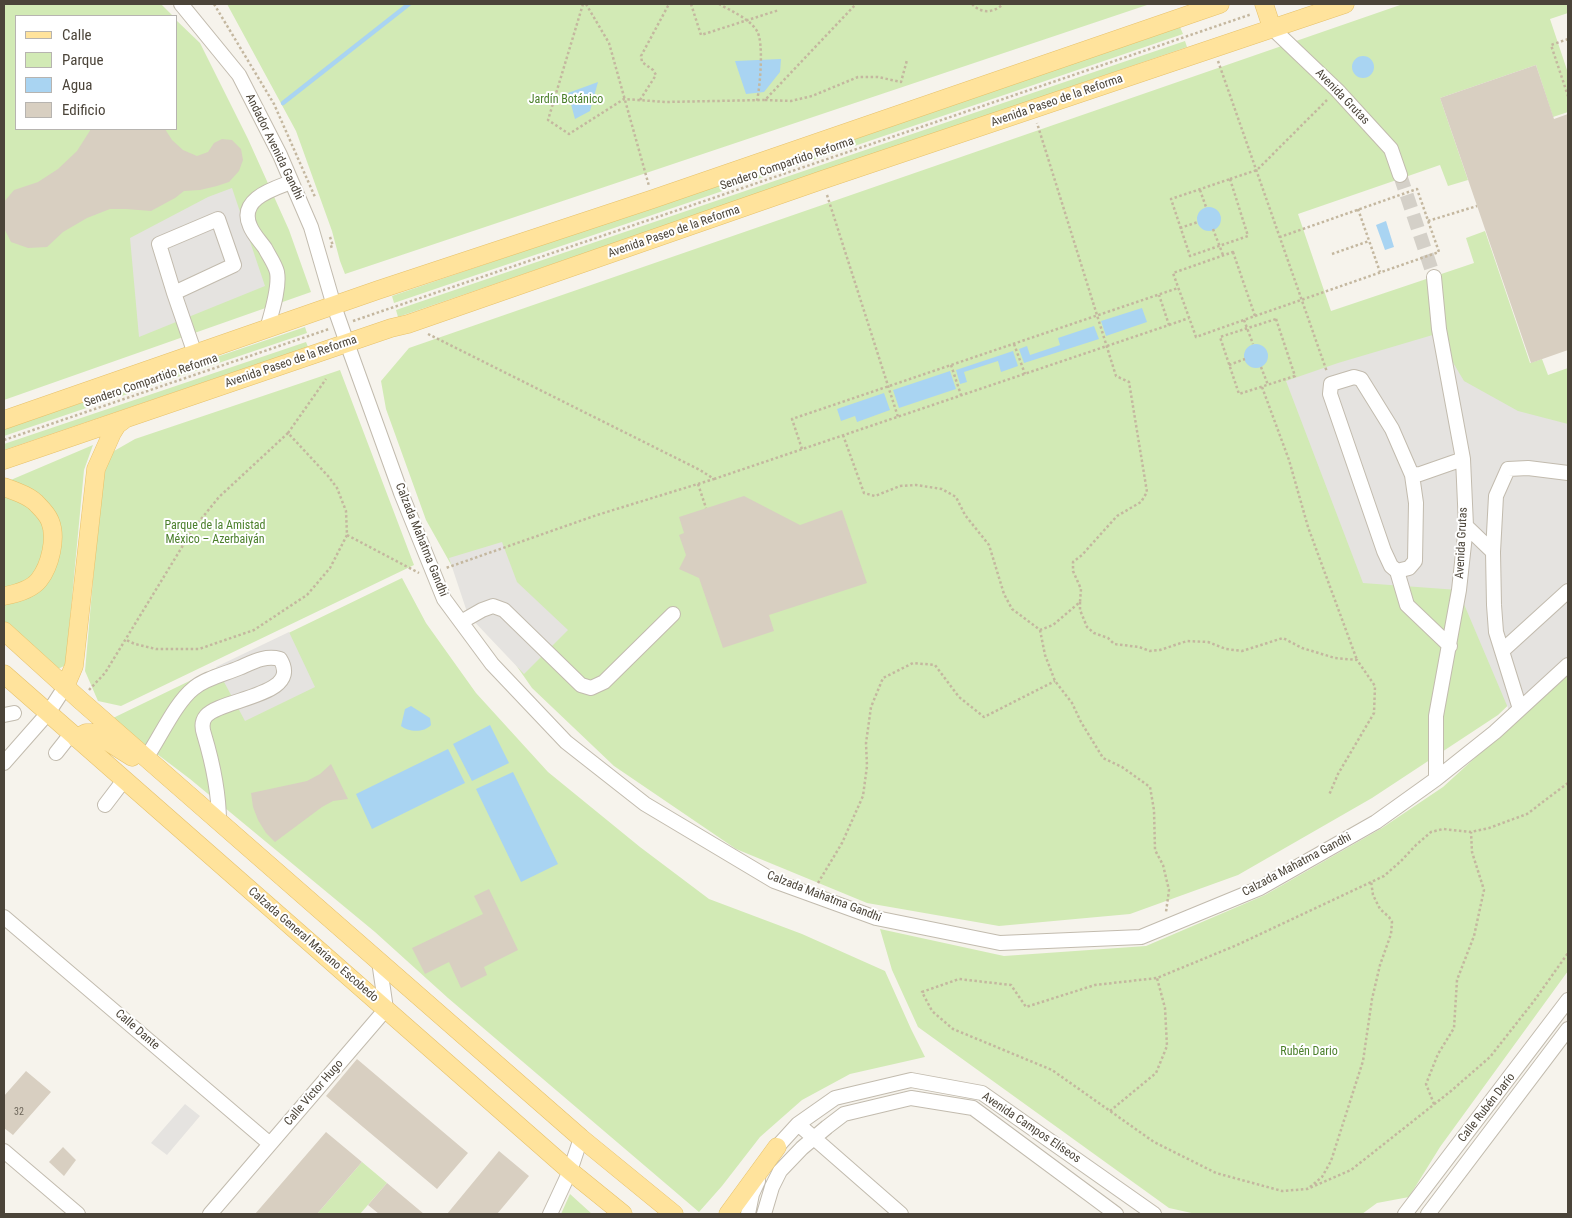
<!DOCTYPE html>
<meta charset="utf-8">
<style>
body{margin:0}
#map{position:relative;width:1572px;height:1218px;overflow:hidden;background:#f6f3ec;font-family:"Roboto Condensed",sans-serif}
canvas{display:block}
.frame{position:absolute;inset:0;border:5px solid #4b4439;pointer-events:none}
.legend{position:absolute;left:15px;top:15px;width:162px;height:115px;box-sizing:border-box;background:#fff;border:1px solid #b7b4b0;margin:0;padding:6px 9px;list-style:none;font-size:15px;color:#4b4439}
.legend li{display:flex;align-items:center;gap:10px;height:25px}
.legend b{width:25px;border:1px solid #b7b4b0}
</style>
<div id="map">
<canvas width="1572" height="1218"></canvas>
<div class="frame"></div>
<ul class="legend">
<li><b style="height:6px;background:#ffe39c"></b>Calle</li>
<li><b style="height:14px;background:#d2eab5"></b>Parque</li>
<li><b style="height:14px;background:#a9d4f2"></b>Agua</li>
<li><b style="height:14px;background:#d8cfc1"></b>Edificio</li>
</ul>
</div>
<script>
const ctx = document.querySelector('canvas').getContext('2d');
ctx.lineJoin = 'round';
function fill(path, color) {
  ctx.fillStyle = color;
  ctx.fill(path, 'evenodd');
}
function trace(path, color, width, dash) {
  ctx.strokeStyle = color;
  ctx.lineWidth = width;
  ctx.lineCap = dash ? 'butt' : 'round';
  ctx.setLineDash(dash || []);
  ctx.stroke(path);
}
function drawText(font, color, halo, rows, align = 'center') {
  ctx.font = font + ' "Roboto Condensed",sans-serif';
  ctx.lineWidth = 4;
  ctx.setLineDash([]);
  ctx.textBaseline = 'middle';
  ctx.strokeStyle = halo;
  ctx.fillStyle = color;
  for (const [text, x, y, turn = 0] of rows) {
    ctx.save();
    ctx.translate(x, y);
    ctx.rotate((+turn || 0) * Math.PI / 180);
    ctx.textAlign = isNaN(turn) ? turn : align;
    if (halo) ctx.strokeText(text, 0, 0);
    ctx.fillText(text, 0, 0);
    ctx.restore();
  }
}
const green = new Path2D(`
 M 4,4 L 161,4 L 173,16 L 16,16 L 16,129 L 176,129 L 176,20 L 200,43 L 248,139 L 289,230 L 311,292 L 4,400 Z
 M 227,4 L 1150,4 L 345,274 L 340,261 L 332,231 L 296,131 Z
 M 1403,4 L 1568,4 L 1568,13 L 1550,19 L 1568,73 L 1568,112 L 1553,117 L 1536,65 L 1440,98 L 1468,180 L 1448,186 L 1440,165 L 1298,214 L 1331,311 L 1474,263 L 1466,238 L 1485,231 L 1530,363 L 1542,359 L 1548,375 L 1568,368 L 1568,648 L 1498,715 L 1372,798 L 1238,875 L 1130,914 L 999,926 L 867,903 L 736,849 L 614,766 L 532,688 L 472,602 L 426,520 L 386,409 L 381,381 L 409,348 Z
 M 1180,27 L 1183,34 L 394,303 L 392,296 Z
 M 1185,41 L 1187,47 L 398,317 L 396,310 Z
 M 305,327 L 307,333 L 4,436 L 4,429 Z
 M 306,342 L 308,347 L 4,450 L 4,444 Z
 M 340,370 L 414,565 L 121,706 L 98,701 L 85,671 L 103,466 L 114,451 L 135,439 Z
 M 93,445 L 84,470 L 66,662 L 64,666 L 58,669 L 4,624 L 4,603 L 20,600 L 60,537 L 6,482 Z
 M 4,493 L 24,500 L 42,521 L 46,535 L 41,562 L 33,574 L 22,583 L 4,589 Z
 M 402,578 L 426,623 L 476,693 L 548,772 L 640,847 L 709,899 L 802,934 L 885,971 L 911,1029 L 925,1057 L 850,1074 L 802,1100 L 760,1137 L 722,1186 L 699,1212 L 448,998 L 375,932 L 190,779 L 111,719 Z
 M 1568,673 L 1568,971 L 1440,1147 L 1409,1197 L 1377,1203 L 1362,1214 L 1196,1214 L 1169,1208 L 918,1027 L 892,970 L 880,929 L 1004,956 L 1146,946 L 1265,895 L 1382,828 L 1443,787 Z
 M 362,1162 L 387,1183 L 360,1214 L 317,1214 Z
 M 570,1194 L 592,1214 L 561,1214 Z`);
const parking = new Path2D(`
 M 232,188 L 265,286 L 139,337 L 130,238 L 208,197 Z
 M 1436,334 L 1464,381 L 1518,411 L 1568,424 L 1568,664 L 1511,715 L 1458,590 L 1363,583 L 1286,381 L 1338,363 Z
 M 502,542 L 517,582 L 568,630 L 524,674 L 468,615 L 449,558 Z
 M 289,632 L 315,687 L 245,721 L 216,667 Z
 M 185,1104 L 200,1116 L 167,1155 L 151,1143 Z`);
const water = new Path2D(`
 M1352 67a11 11 0 1 1 22 0a11 11 0 1 1-22 0Z
 M 781,59 L 780,72 L 764,92 L 746,94 L 735,61 Z
 M 598,82 L 590,111 L 575,119 L 568,93 Z
 M1197 219a12 12 0 1 1 24 0a12 12 0 1 1-24 0Z
 M 1386,221 L 1394,247 L 1385,250 L 1376,225 Z
 M 1142,308 L 1147,322 L 1106,336 L 1101,321 Z
 M 1094,326 L 1099,339 L 1024,363 L 1019,349 L 1027,346 L 1030,355 L 1060,345 L 1058,338 Z
 M1244 356a12 12 0 1 1 24 0a12 12 0 1 1-24 0Z
 M 1013,351 L 1018,366 L 1001,372 L 998,361 L 964,372 L 967,382 L 960,384 L 956,370 Z
 M 950,371 L 956,389 L 899,408 L 893,390 Z
 M 884,393 L 890,410 L 857,422 L 855,416 L 841,421 L 837,409 Z
 M 411,706 L 430,718 L 431,725 C 424,733 408,732 401,726 L 405,709 Z
 M 490,725 L 509,763 L 472,781 L 453,744 Z
 M 448,749 L 465,783 L 372,829 L 356,794 Z
 M 513,772 L 558,864 L 521,882 L 476,789 Z`);
const stream = new Path2D(`
 M 283,103 L 409,4`);
const building = new Path2D(`
 M 1536,65 L 1554,119 L 1568,114 L 1568,350 L 1531,363 L 1440,98 Z
 M 91,129 L 165,129 L 172,140 L 183,150 L 197,156 L 208,152 L 214,143 L 222,139 L 232,140 L 241,149 L 243,160 L 239,171 L 229,182 L 217,186 L 200,190 L 184,191 L 175,198 L 151,211 L 126,209 L 110,209 L 87,218 L 63,232 L 47,247 L 28,248 L 11,242 L 4,228 L 4,202 L 14,190 L 38,182 L 58,169 L 77,151 Z
 M 744,496 L 800,525 L 842,510 L 867,583 L 769,615 L 774,631 L 723,648 L 699,578 L 679,569 L 686,555 L 679,535 L 684,533 L 679,517 Z
 M 331,764 L 348,799 L 333,801 L 322,807 L 275,842 L 266,833 L 258,820 L 253,807 L 251,793 L 307,781 L 320,774 Z
 M 489,889 L 518,950 L 484,967 L 487,975 L 461,988 L 449,962 L 425,974 L 412,948 L 483,914 L 474,896 Z
 M 357,1059 L 468,1153 L 437,1189 L 326,1096 Z
 M 26,1071 L 51,1092 L 13,1135 L 4,1128 L 4,1096 Z
 M 326,1132 L 362,1162 L 317,1214 L 255,1214 Z
 M 63,1147 L 76,1160 L 64,1176 L 49,1162 Z
 M 499,1151 L 529,1176 L 497,1214 L 447,1214 Z
 M 387,1183 L 424,1214 L 379,1214 L 368,1205 Z`);
const minorTunnel = new Path2D(`
 M 1400,175 L 1434,277`);
const path = new Path2D(`
 M 214,4 L 274,104 L 315,197
 M 583,4 L 548,120 L 569,134 L 624,99 L 666,102 L 765,100 L 856,4
 M 586,4 L 609,43 L 649,186
 M 691,4 L 701,35 L 779,10
 M 719,4 C 731,11 749,18 757,31 C 764,42 760,87 757,101
 M 972,4 C 981,14 994,13 1003,4
 M 1568,39 L 1551,45 L 1568,96
 M 1218,61 L 1327,372
 M 640,100 L 656,75 L 653,70 L 642,62 L 641,56 L 669,4
 M 765,100 L 791,101 L 812,96 L 858,77 L 878,77 L 901,82 L 907,60
 M 1230,179 L 1248,236 L 1190,256 L 1171,199 Z
 M 1230,179 L 1257,170 L 1327,100
 M 1200,190 L 1206,207
 M 827,195 L 898,417
 M 1358,209 L 1380,272
 M 1428,221 L 1477,206
 M 1180,228 L 1198,222
 M 1213,229 L 1223,255
 M 330,237 L 333,246 L 330,247
 M 1233,252 L 1255,316 L 1196,337 L 1173,273 Z
 M 1332,254 L 1369,241
 M 1255,316 L 1439,252 L 1417,189 L 1280,237
 M 1276,319 L 1295,376 L 1239,394 L 1220,337 Z
 M 1244,320 L 1253,344
 M 353,321 L 1252,14
 M 1169,325 L 1189,318
 M 428,334 L 700,470 L 714,479 L 597,515 L 446,568
 M 1014,344 L 1025,374
 M 951,365 L 961,395
 M 1229,365 L 1245,359
 M 1261,367 L 1268,385
 M 1262,387 L 1289,460 L 1308,527 L 1357,660
 M 288,433 L 326,379
 M 843,435 L 864,493 L 875,496 L 900,486 L 916,485 L 942,489 L 956,497 L 965,515 L 989,545 L 1004,594 L 1012,609 L 1040,630 L 1053,625 L 1080,602 L 1081,589 L 1073,571 L 1073,562 L 1082,555 L 1117,516 L 1141,502 L 1147,492 L 1129,382 L 1116,376 L 1037,123
 M 4,440 L 329,329
 M 802,449 L 792,419 L 1178,288
 M 714,479 L 1169,325 L 1159,295
 M 698,484 L 706,508
 M 347,535 L 419,573
 M 1080,602 L 1080,610 L 1087,627 L 1094,633 L 1108,638 L 1114,644 L 1139,647 L 1150,651 L 1160,650 L 1187,641 L 1208,642 L 1226,649 L 1242,651 L 1283,638 L 1302,648 L 1335,658 L 1357,660 L 1375,686 L 1374,713 L 1338,774 L 1329,795
 M 1040,630 L 1045,655 L 1055,681 L 1072,703 L 1081,722 L 1103,758 L 1122,767 L 1150,787 L 1154,810 L 1155,850 L 1163,865 L 1169,890 L 1166,912
 M 89,690 L 105,673 L 193,529 L 219,497 L 288,433 L 328,476 L 337,488 L 346,511 L 347,535 L 330,568 L 307,595 L 254,630 L 199,649 L 156,649 L 135,644 L 126,640
 M 1568,783 L 1527,814 L 1489,828 L 1471,832 L 1443,829 L 1431,832 L 1416,845 L 1401,861 L 1384,876 L 1237,945 L 1157,978 L 1095,985 L 1026,1007 L 1011,985 L 959,979 L 922,992 L 932,1011 L 953,1029 L 1052,1070 L 1154,1142 L 1216,1173 L 1282,1191 L 1307,1189 L 1351,1170 L 1451,1091 L 1490,1057 L 1534,1001 L 1568,953
 M 818,883 L 842,843 L 863,796 L 867,766 L 866,743 L 871,707 L 883,678 L 913,663 L 935,665 L 959,697 L 984,717 L 1055,681
 M 1434,1104 L 1426,1084 L 1438,1054 L 1454,1028 L 1457,980 L 1474,936 L 1484,890 L 1472,852 L 1471,832
 M 1110,1111 L 1156,1073 L 1167,1046 L 1165,1008 L 1157,978
 M 1310,1187 L 1322,1177 L 1331,1161 L 1363,1061 L 1372,999 L 1380,965 L 1391,934 L 1392,922 L 1389,917 L 1380,909 L 1373,895 L 1371,881`);
const minor = new Path2D(`
 M 181,4 L 239,75 L 280,155 L 311,227 L 334,306 L 347,343 L 401,493 L 444,599 L 492,664 L 566,742 L 645,804 L 774,881 L 876,918 L 1000,943 L 1141,937 L 1260,888 L 1376,822 L 1436,779 L 1495,732 L 1568,665
 M 1272,28 L 1337,90 L 1391,149 L 1400,175
 M 218,219 L 234,265 L 174,293 L 159,244 Z
 M 1434,277 L 1439,329 L 1463,459 L 1466,526 L 1459,590 L 1436,716 L 1436,779
 M 174,293 L 195,354
 M 267,329 C 271,314 280,288 277,272 C 275,264 269,256 265,248 C 260,241 253,234 250,226 C 238,199 273,189 291,182
 M 1466,526 L 1493,552
 M 1397,571 L 1409,568 L 1415,561 L 1416,503 L 1412,475
 M 461,622 L 482,610 L 493,606 L 504,610 L 581,685 L 591,688 L 604,682 L 673,614
 M 1450,646 L 1407,605 L 1397,571 L 1391,566 L 1384,551 L 1330,394 L 1331,384 L 1354,377 L 1361,379 L 1392,429 L 1412,475 L 1420,474 L 1463,459
 M 1502,651 L 1568,591
 M 1520,709 L 1496,632 L 1494,605 L 1493,552 L 1496,496 L 1508,469 L 1528,468 L 1568,473
 M 4,715 L 14,713
 M 56,753 L 71,734
 M 146,758 C 160,738 175,703 194,688 C 206,678 225,674 239,668 C 253,662 265,655 280,659 C 303,696 222,698 206,716 C 201,722 202,728 204,734 C 213,764 219,791 219,822
 M 4,763 L 48,713 L 65,687
 M 105,805 L 124,780
 M 4,917 L 270,1144
 M 798,1124 L 901,1214
 M 4,1151 L 78,1214
 M 772,1155 L 777,1147 L 798,1124 L 835,1098 L 911,1080 L 982,1093 L 1154,1214
 M 210,1214 L 386,1009 L 379,961
 M 550,1214 L 570,1171 L 581,1138
 M 748,1214 L 752,1194 L 758,1181
 M 764,1214 L 772,1187 L 780,1171 L 802,1148 L 827,1127 L 844,1114 L 911,1098 L 973,1108 L 1116,1214
 M 1405,1214 L 1568,1000
 M 1428,1214 L 1568,1029`);
const major = new Path2D(`
 M 1264,4 L 1272,28
 M 4,420 L 378,290 L 653,199 L 1220,4
 M 4,460 L 391,328 L 408,324 L 822,180 L 1345,4
 M 4,487 C 15,491 31,496 38,505 C 42,509 48,516 50,521 C 57,538 50,566 39,580 C 31,590 15,594 4,596
 M 4,631 L 80,700 L 581,1138 L 674,1214
 M 4,674 L 570,1171 L 623,1214
 M 65,687 L 74,666 L 96,469 L 112,433 L 117,425 L 125,419
 M 76,738 L 86,733 L 94,733 L 132,757
 M 728,1214 L 777,1147`);
const numberNames = [
 ["32",19,1112]
];
const streetNames = [
 ["Avenida Grutas",1342,97,46],
 ["Avenida Paseo de la Reforma",1057,101,-19],
 ["Andador Avenida Gandhi",274,147,64],
 ["Sendero Compartido Reforma",787,164,-19],
 ["Avenida Paseo de la Reforma",674,232,-19],
 ["Avenida Paseo de la Reforma",291,362,-19],
 ["Sendero Compartido Reforma",151,381,-19],
 ["Calzada Mahatma Gandhi",421,540,68],
 ["Avenida Grutas",1462,543,-87],
 ["Calzada Mahatma Gandhi",1297,865,-28],
 ["Calzada Mahatma Gandhi",824,897,21],
 ["Calzada General Mariano Escobedo",313,945,41],
 ["Calle Dante",137,1030,41],
 ["Calle Víctor Hugo",314,1093,-49],
 ["Calle Rubén Darío",1487,1108,-52],
 ["Avenida Campos Elíseos",1031,1128,34]
];
const parkNames = [
 ["Jardín Botánico",566,100],
 ["Parque de la Amistad",215,526],
 ["México – Azerbaiyán",215,540],
 ["Rubén Dario",1309,1052]
];
fill(green, '#d2eab5');
fill(parking, '#e5e3e0');
fill(water, '#a9d4f2');
trace(stream, '#a9d4f2', 4.5);
fill(building, '#d8cfc1');
trace(minorTunnel, '#d4d0c8', 14, [14, 7]);
trace(minor, '#c2bbae', 16);
trace(major, '#e6c16a', 19);
trace(path, '#c4b79f', 2.5, [2.5, 2.5]);
trace(minor, '#fff', 14);
trace(major, '#ffe39c', 18);
drawText('10px', '#6e675b', null, numberNames);
drawText('12px', '#4b4439', '#fff', streetNames);
drawText('12px', '#4a7f2a', '#fff', parkNames);
</script>
